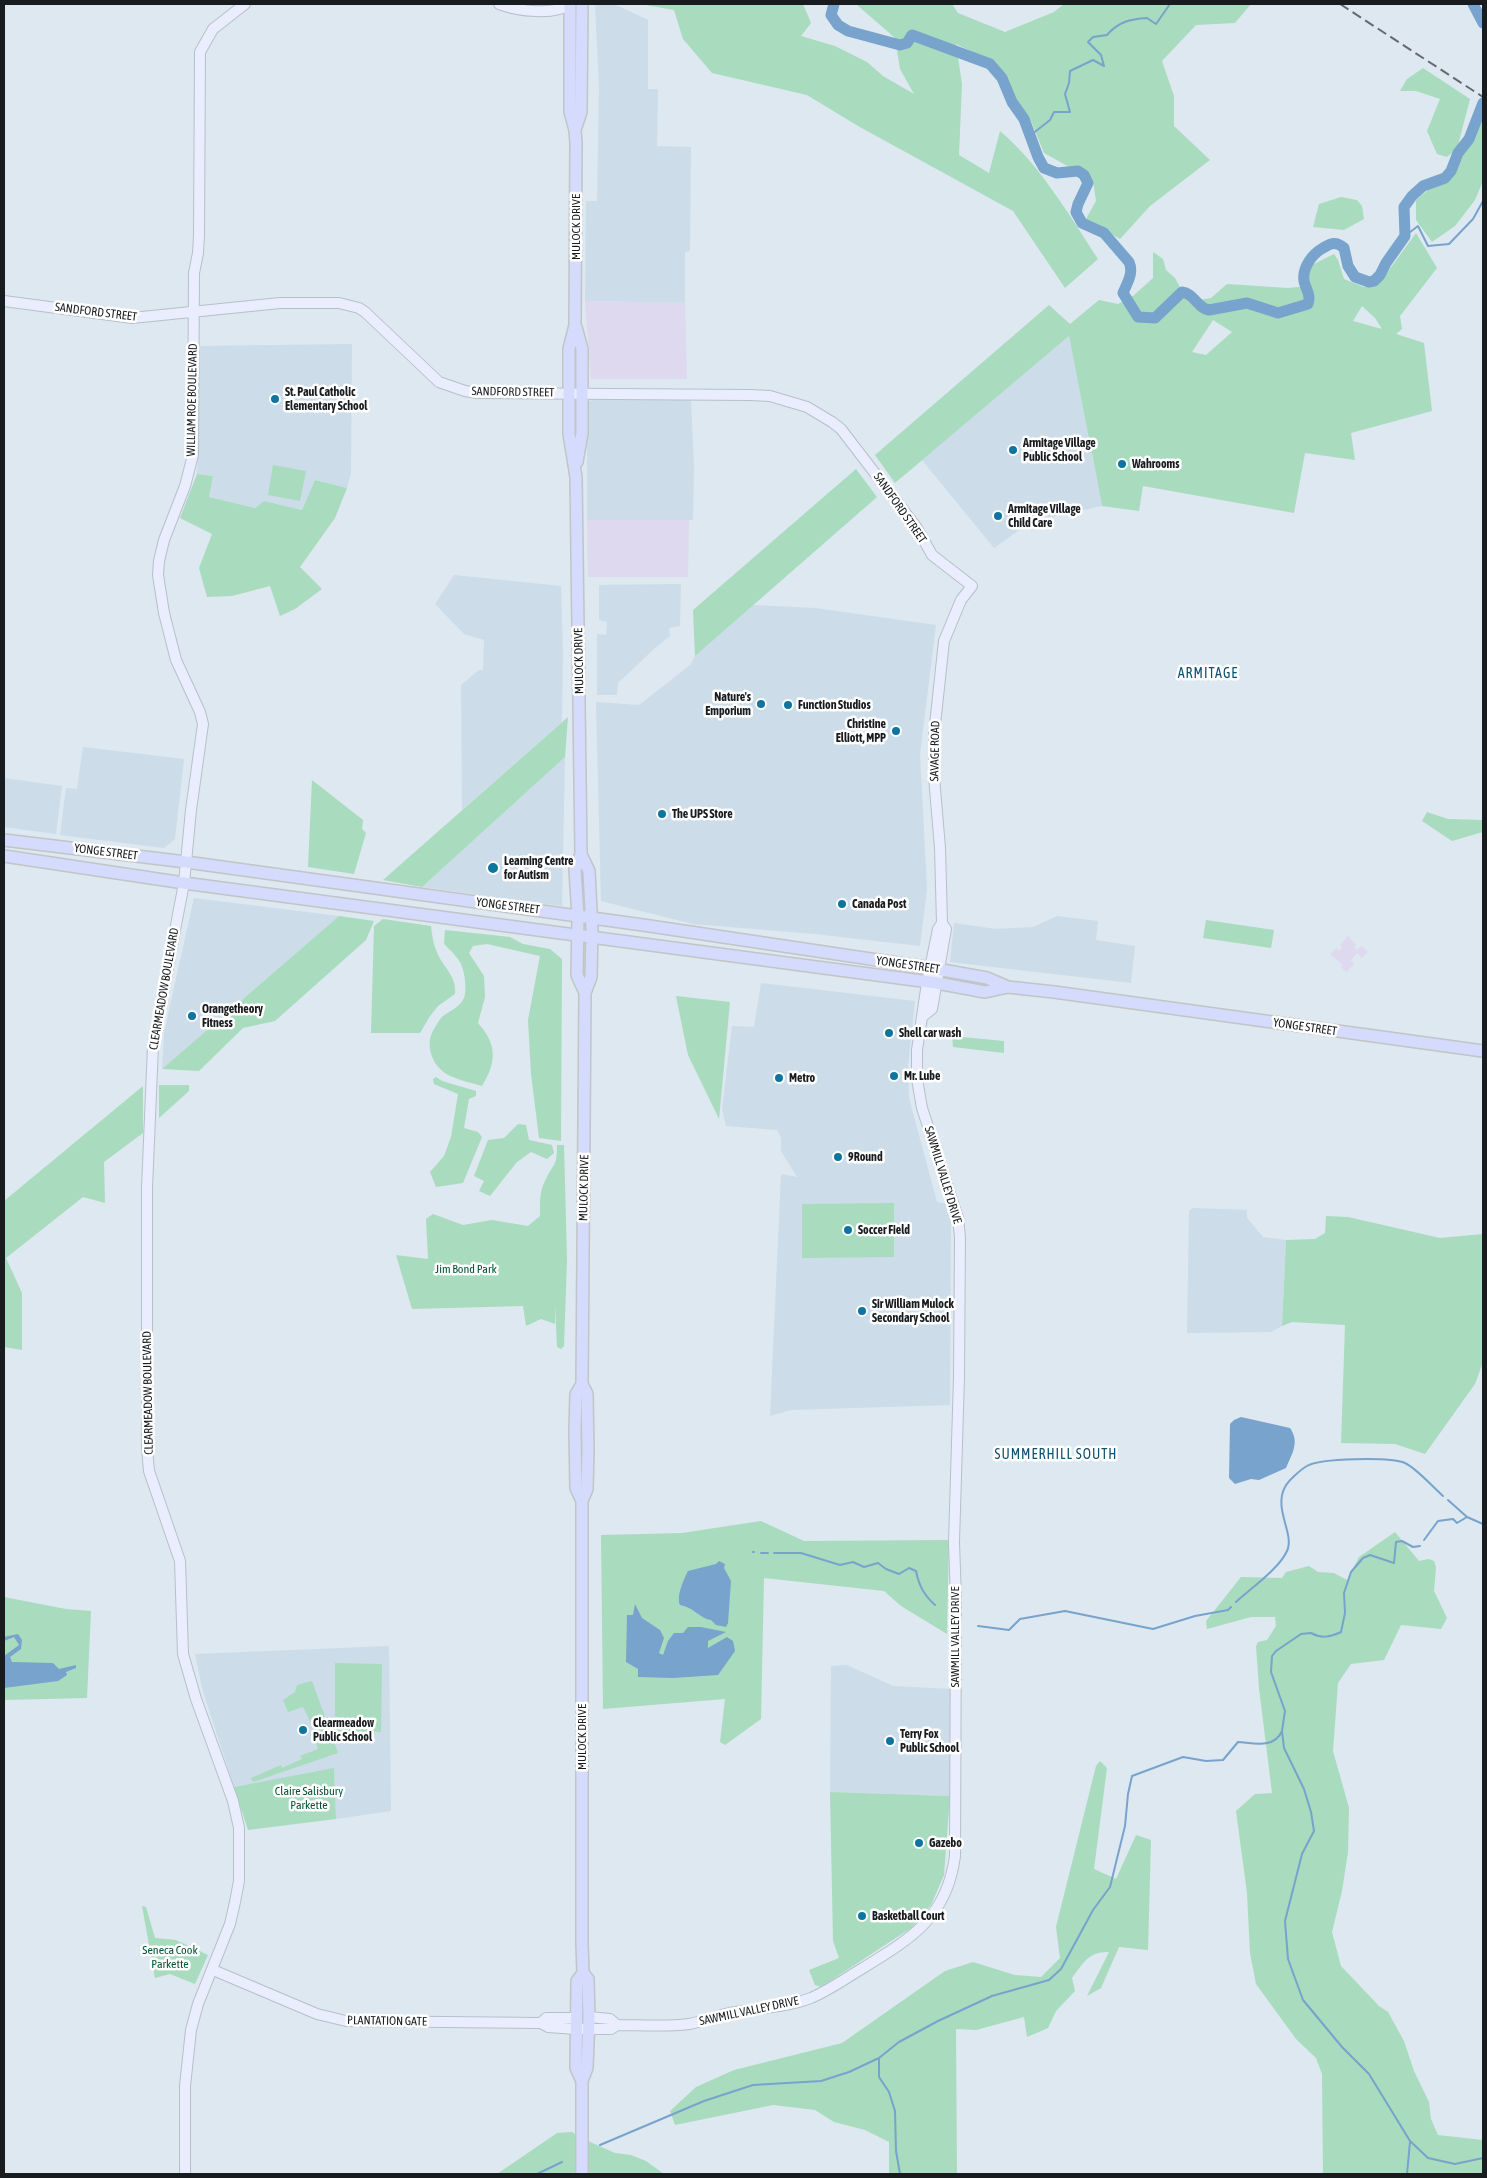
<!DOCTYPE html>
<style>
body{margin:0}
#map{position:relative;width:1487px;height:2178px;overflow:hidden;background:#dde8f0;font-family:"Asap Condensed",sans-serif}
canvas{display:block}
.frame{position:absolute;inset:0;border:5px solid #191c1f;pointer-events:none}
</style>
<div id="map">
<canvas width="1487" height="2178"></canvas>
<div class="frame"></div>
</div>
<script>
const ctx = document.querySelector('canvas').getContext('2d');
ctx.lineJoin = 'round';
function fill(path, color) {
  ctx.fillStyle = color;
  ctx.fill(path, 'evenodd');
}
function trace(path, color, width, dash) {
  ctx.strokeStyle = color;
  ctx.lineWidth = width;
  ctx.lineCap = dash ? 'butt' : 'round';
  ctx.setLineDash(dash || []);
  ctx.stroke(path);
}
function drawText(font, color, halo, rows, align = 'center') {
  ctx.font = font + ' "Asap Condensed",sans-serif';
  ctx.lineWidth = 5;
  ctx.setLineDash([]);
  ctx.textBaseline = 'middle';
  ctx.strokeStyle = halo;
  ctx.fillStyle = color;
  for (const [text, x, y, turn = 0] of rows) {
    ctx.save();
    ctx.translate(x, y);
    ctx.rotate((+turn || 0) * Math.PI / 180);
    ctx.textAlign = isNaN(turn) ? turn : align;
    if (halo) ctx.strokeText(text, 0, 0);
    ctx.fillText(text, 0, 0);
    ctx.restore();
  }
}
const built = new Path2D(`
 M 595,4 L 614,4 L 648,20 L 648,89 L 658,89 L 657,146 L 691,147 L 690,251 L 685,252 L 685,303 L 585,301 L 586,201 L 597,201 L 599,88 Z
 M 1069,336 L 1102,506 L 1046,518 L 1018,531 L 994,548 L 922,460 Z
 M 352,344 L 351,473 L 347,488 L 315,480 L 302,510 L 264,501 L 255,508 L 209,497 L 213,476 L 197,474 L 200,346 Z
 M 595,399 L 691,400 L 694,466 L 693,520 L 587,520 L 587,402 Z
 M 454,575 L 561,586 L 563,652 L 562,722 L 462,810 L 461,685 L 479,670 L 483,670 L 484,640 L 464,634 L 435,604 Z
 M 681,584 L 680,626 L 669,628 L 670,636 L 654,649 L 618,683 L 617,695 L 597,695 L 597,634 L 606,635 L 607,622 L 599,620 L 599,585 Z
 M 753,605 L 815,608 L 936,625 L 920,754 L 927,889 L 920,946 L 815,934 L 693,924 L 601,901 L 596,702 L 639,705 L 690,665 L 695,656 Z
 M 83,747 L 184,759 L 175,839 L 164,848 L 60,835 L 66,788 L 77,789 Z
 M 565,757 L 562,906 L 422,887 Z
 M 4,778 L 62,786 L 56,834 L 4,827 Z
 M 194,898 L 339,916 L 162,1069 L 164,1033 Z
 M 1057,916 L 1098,921 L 1096,940 L 1135,946 L 1131,983 L 950,962 L 954,923 L 996,929 L 1033,927 Z
 M 761,983 L 915,1001 L 908,1066 L 909,1098 L 937,1202 L 949,1204 L 951,1217 L 950,1405 L 791,1410 L 770,1416 L 781,1174 L 797,1177 L 781,1151 L 781,1138 L 777,1130 L 726,1126 L 722,1109 L 732,1026 L 754,1027 Z
 M 1193,1208 L 1247,1210 L 1247,1218 L 1263,1237 L 1286,1240 L 1282,1326 L 1271,1332 L 1187,1333 L 1189,1211 Z
 M 389,1646 L 391,1811 L 336,1819 L 334,1769 L 234,1787 L 203,1692 L 195,1654 Z
 M 847,1665 L 893,1686 L 950,1689 L 950,1796 L 830,1792 L 831,1666 Z`);
const industrial = new Path2D(`
 M 585,301 L 685,303 L 687,379 L 591,379 Z
 M 587,520 L 689,520 L 688,577 L 588,577 Z
 M 1348,936 L 1356,945 L 1354,947 L 1357,950 L 1362,946 L 1368,952 L 1362,958 L 1357,953 L 1351,960 L 1354,964 L 1346,972 L 1341,967 L 1343,965 L 1330,954 L 1337,948 L 1339,951 L 1342,948 L 1340,945 Z`);
const green = new Path2D(`
 M 640,4 L 803,4 L 811,23 L 801,36 L 835,46 L 867,62 L 883,76 L 914,94 L 900,69 L 895,38 L 856,4 L 952,4 L 958,13 L 1005,32 L 1054,12 L 1064,4 L 1251,4 L 1235,23 L 1196,25 L 1162,61 L 1174,96 L 1174,126 L 1210,160 L 1150,206 L 1120,239 L 1086,219 L 1096,201 L 1093,180 L 1044,153 L 1031,121 L 987,59 L 956,44 L 962,84 L 959,155 L 989,173 L 1000,131 C 1041,166 1069,215 1098,259 L 1065,288 L 1013,211 L 858,126 L 807,95 L 712,73 L 683,39 L 674,10 Z
 M 1423,68 L 1470,99 L 1457,149 L 1447,157 L 1437,154 L 1427,131 L 1440,99 L 1416,91 L 1400,91 L 1407,79 Z
 M 1483,112 L 1483,181 L 1475,200 L 1455,226 L 1432,242 L 1416,220 L 1416,200 L 1453,169 Z
 M 1341,197 L 1357,200 L 1362,206 L 1364,219 L 1344,230 L 1313,227 L 1319,204 Z
 M 1416,233 L 1437,268 L 1400,316 L 1402,329 L 1396,334 L 1424,343 L 1432,411 L 1351,433 L 1355,460 L 1305,453 L 1294,513 L 1143,486 L 1139,511 L 1102,506 L 1092,453 L 1088,453 L 1086,440 L 1089,439 L 1069,336 L 895,483 L 875,455 L 1049,305 L 1070,324 L 1099,300 L 1118,304 L 1133,296 L 1153,278 L 1153,252 L 1163,259 L 1166,270 L 1175,278 L 1188,302 L 1211,298 L 1227,284 L 1288,288 L 1308,286 L 1310,266 L 1334,254 L 1338,260 L 1344,279 L 1364,287 L 1381,281 ZM 1362,306 L 1375,318 L 1382,329 L 1353,321 ZM 1213,320 L 1232,332 L 1206,355 L 1192,352 Z
 M 273,465 L 306,471 L 300,501 L 268,495 Z
 M 856,469 L 877,497 L 695,656 L 693,610 Z
 M 197,474 L 213,476 L 209,497 L 255,508 L 264,501 L 302,510 L 315,480 L 347,488 L 335,518 L 300,567 L 322,589 L 295,609 L 280,616 L 270,586 L 232,596 L 207,597 L 199,568 L 212,534 L 180,518 Z
 M 568,717 L 565,757 L 422,887 L 383,880 Z
 M 312,780 L 363,820 L 362,829 L 366,833 L 354,874 L 308,867 Z
 M 1427,812 L 1448,819 L 1483,820 L 1483,832 L 1452,841 L 1422,821 Z
 M 339,916 L 374,921 L 366,940 L 275,1021 L 243,1028 L 199,1071 L 162,1069 Z
 M 383,919 L 431,926 C 432,934 433,943 436,950 C 442,967 457,975 455,994 L 438,1006 L 430,1016 L 420,1033 L 371,1033 L 374,926 Z
 M 1206,920 L 1274,930 L 1271,948 L 1203,938 Z
 M 445,930 L 510,937 L 523,944 L 550,949 L 562,959 L 561,1141 L 539,1138 L 531,1074 L 528,1020 L 540,956 L 487,944 L 473,946 L 469,953 L 484,976 L 485,997 L 478,1023 C 497,1044 497,1062 482,1086 C 459,1079 435,1077 430,1049 C 428,1037 434,1028 441,1018 C 448,1011 459,1009 464,998 C 467,991 465,972 461,964 C 458,957 450,950 444,944 Z
 M 676,996 L 730,1002 L 719,1119 L 688,1055 Z
 M 952,1036 L 1004,1041 L 1004,1053 L 953,1047 Z
 M 436,1077 L 442,1081 L 476,1091 L 476,1096 L 469,1099 L 464,1128 L 478,1132 L 482,1137 L 463,1183 L 436,1187 L 430,1172 L 444,1156 L 451,1137 L 458,1094 L 434,1084 L 433,1079 Z
 M 159,1085 L 189,1085 L 189,1091 L 159,1118 Z
 M 143,1086 L 143,1133 L 104,1162 L 105,1203 L 83,1197 L 6,1258 L 22,1293 L 22,1350 L 4,1347 L 4,1201 Z
 M 518,1124 L 526,1125 L 529,1140 L 552,1145 L 554,1153 L 547,1159 L 531,1152 L 517,1162 L 490,1196 L 479,1191 L 484,1181 L 474,1176 L 488,1140 L 504,1138 Z
 M 557,1145 L 564,1145 L 567,1260 L 564,1346 L 561,1349 L 557,1347 L 555,1304 L 555,1324 L 541,1319 L 526,1326 L 523,1306 L 412,1309 L 396,1255 L 428,1259 L 426,1219 L 433,1214 L 463,1225 L 492,1220 L 528,1226 L 540,1216 C 540,1204 539,1192 545,1181 C 553,1162 557,1169 557,1145 Z
 M 894,1203 L 894,1257 L 802,1258 L 802,1204 Z
 M 1326,1216 L 1348,1217 L 1440,1238 L 1483,1234 L 1483,1362 L 1475,1384 L 1425,1454 L 1395,1444 L 1341,1443 L 1345,1325 L 1292,1322 L 1282,1326 L 1286,1240 L 1315,1239 L 1325,1233 Z
 M 761,1521 L 804,1541 L 949,1540 L 947,1634 L 901,1606 L 884,1591 L 764,1578 L 761,1719 L 725,1745 L 720,1742 L 725,1699 L 603,1709 L 601,1535 L 682,1533 Z
 M 1395,1532 L 1419,1561 L 1429,1559 L 1434,1561 L 1436,1567 L 1434,1591 L 1447,1618 L 1441,1629 L 1401,1625 L 1384,1660 L 1351,1664 L 1338,1683 L 1333,1751 L 1349,1808 L 1348,1852 L 1342,1891 L 1332,1932 L 1341,1966 L 1379,2006 L 1388,2012 L 1404,2041 L 1414,2071 L 1429,2102 L 1431,2119 L 1438,2135 L 1483,2140 L 1483,2174 L 1323,2174 L 1322,2074 L 1316,2058 L 1296,2039 L 1256,1984 L 1250,1953 L 1247,1893 L 1236,1811 L 1255,1794 L 1272,1793 L 1259,1688 L 1256,1646 L 1258,1642 L 1267,1640 L 1276,1626 L 1275,1617 L 1251,1617 L 1207,1629 L 1206,1621 L 1241,1577 L 1282,1578 L 1286,1572 L 1309,1566 L 1318,1572 L 1334,1573 L 1347,1580 L 1359,1557 Z
 M 4,1597 L 66,1609 L 91,1611 L 87,1698 L 4,1700 Z
 M 335,1663 L 382,1664 L 381,1732 L 335,1731 Z
 M 312,1681 L 338,1753 L 253,1782 L 251,1778 L 281,1765 L 282,1768 L 302,1759 L 300,1756 L 318,1749 L 316,1742 L 320,1741 L 303,1707 L 288,1712 L 283,1700 L 295,1692 L 297,1685 Z
 M 1100,1761 L 1107,1768 L 1094,1869 L 1116,1879 L 1136,1835 L 1151,1840 L 1148,1950 L 1119,1947 L 1101,1988 L 1087,1996 L 1109,1952 C 1089,1951 1083,1963 1072,1978 L 1075,1991 L 1056,2011 L 1048,2028 L 1027,2037 L 1024,2017 L 976,2030 L 956,2029 L 957,2174 L 889,2174 L 889,2142 L 865,2130 L 834,2122 L 815,2110 L 773,2105 L 675,2125 L 670,2111 L 696,2087 L 734,2070 L 842,2043 L 945,1971 L 973,1962 L 1015,1975 L 1041,1977 L 1060,1958 L 1056,1927 L 1096,1766 Z
 M 334,1768 L 336,1819 L 248,1830 L 234,1787 Z
 M 830,1792 L 950,1796 L 944,1875 L 931,1905 L 911,1928 L 821,1987 L 815,1985 L 809,1970 L 839,1958 L 833,1941 Z
 M 142,1906 L 146,1907 L 155,1938 L 176,1940 L 208,1955 L 195,1984 L 170,1974 L 155,1978 Z
 M 572,2132 L 579,2137 L 615,2153 L 631,2155 L 646,2161 L 664,2174 L 497,2174 L 557,2133 Z`);
const water = new Path2D(`
 M 1241,1417 L 1290,1428 C 1300,1442 1292,1454 1286,1468 L 1259,1480 L 1251,1479 L 1235,1484 L 1229,1478 L 1230,1424 L 1234,1420 Z
 M 719,1561 L 725,1564 L 724,1568 L 731,1581 L 728,1623 L 726,1627 L 716,1625 L 711,1620 C 701,1619 693,1607 680,1605 C 676,1596 684,1579 688,1571 L 716,1564 Z
 M 635,1604 L 642,1618 L 660,1630 L 664,1638 L 659,1653 L 663,1655 L 668,1641 L 674,1633 L 683,1633 L 688,1627 L 701,1627 L 726,1632 L 708,1641 L 708,1648 L 727,1637 L 733,1641 L 735,1651 L 718,1675 L 673,1678 L 638,1677 L 638,1669 L 626,1662 L 627,1615 L 633,1615 Z
 M 18,1634 L 22,1640 L 21,1649 L 10,1657 L 12,1662 L 53,1663 L 59,1669 L 76,1665 L 76,1668 L 66,1672 L 67,1675 L 58,1681 L 4,1688 L 4,1656 L 19,1645 L 14,1637 L 4,1641 L 4,1637 Z`);
const stream = new Path2D(`
 M 1031,135 L 1050,120 L 1054,112 L 1070,112 L 1065,94 L 1069,83 L 1070,71 L 1093,60 L 1104,66 L 1101,55 L 1088,42 L 1093,37 L 1107,35 C 1118,22 1130,19 1147,18 L 1156,24 L 1170,4
 M 1405,236 L 1418,226 L 1428,246 L 1449,244 L 1473,219 L 1483,201
 M 1448,1500 L 1467,1517 L 1483,1524
 M 1424,1540 L 1438,1521 L 1453,1519 L 1457,1523 L 1467,1517
 M 1420,1546 L 1413,1547 L 1402,1541 L 1396,1542 L 1394,1563 L 1370,1555 L 1363,1558 L 1351,1572 L 1344,1593 L 1345,1613 L 1341,1632 C 1330,1637 1322,1639 1311,1633 L 1301,1634 L 1276,1651 L 1272,1656 L 1271,1672 L 1285,1711 L 1282,1731 L 1284,1748 L 1304,1789 L 1311,1812 L 1314,1831 L 1302,1854 L 1285,1921 L 1288,1959 L 1303,2000 L 1342,2047 L 1369,2074 L 1410,2141 L 1428,2158 L 1455,2164 L 1483,2158
 M 753,1552 L 754,1552
 M 761,1553 L 768,1553
 M 774,1553 L 801,1553 L 840,1565 L 853,1562 L 864,1567 L 878,1563 L 886,1569 L 899,1574 L 909,1568 L 916,1571 C 919,1586 924,1595 935,1605
 M 1236,1602 C 1250,1589 1279,1569 1287,1551 C 1295,1534 1273,1509 1285,1487 C 1288,1481 1300,1470 1307,1466 C 1320,1458 1390,1457 1405,1463 C 1416,1468 1433,1487 1443,1496
 M 978,1626 L 1009,1630 L 1020,1619 L 1065,1611 L 1153,1629 L 1195,1616 L 1228,1610 L 1231,1607
 M 879,2058 L 879,2077 L 889,2092 L 895,2111 L 896,2151 L 900,2174
 M 600,2145 L 704,2101 L 753,2085 L 821,2081 L 849,2072 L 879,2058 L 899,2042 L 938,2021 L 992,1996 L 1049,1980 L 1061,1969 L 1093,1910 L 1110,1887 L 1125,1826 L 1128,1794 L 1132,1776 L 1183,1757 L 1206,1761 L 1223,1760 L 1238,1742 C 1254,1743 1274,1749 1282,1731
 M 537,2174 L 562,2162
 M 1407,2174 L 1410,2142`);
const river = new Path2D(`
 M 834,4 L 831,15 L 838,25 L 848,31 L 900,45 L 907,43 L 912,35 L 990,64 L 1002,78 L 1012,102 L 1024,119 L 1038,157 L 1044,168 L 1057,173 L 1078,171 L 1084,175 L 1088,183 L 1078,204 L 1076,212 L 1082,223 L 1104,233 L 1129,262 C 1134,273 1127,283 1123,293 L 1138,317 L 1155,318 L 1182,292 C 1194,293 1197,308 1209,310 L 1247,303 L 1278,313 L 1308,304 C 1311,294 1306,290 1304,281 C 1302,268 1312,254 1323,248 C 1331,243 1336,241 1344,248 L 1348,266 L 1355,277 L 1369,282 L 1374,281 L 1380,275 L 1386,263 L 1405,236 L 1404,207 L 1412,196 L 1423,186 L 1445,178 L 1451,171 L 1458,153 L 1469,139 L 1483,103
 M 1473,4 L 1483,23`);
const secondary = new Path2D(`
 M 499,4 C 518,11 554,16 570,4
 M 4,301 L 132,318 L 280,303 L 339,303 L 359,308 L 365,312 L 439,382 L 465,391 L 477,393 L 750,395 L 770,396 L 807,407 L 832,422 L 841,429 L 917,528 L 932,555 L 972,586 L 961,600 L 944,641 L 934,734 L 934,777 L 940,848 L 942,923 L 946,929 L 932,1009 L 923,1016
 M 213,1970 L 317,2014 L 346,2021 L 541,2023 L 548,2027 L 576,2029 L 611,2029 L 617,2025
 M 589,2017 L 610,2019 L 617,2025 C 640,2025 665,2027 689,2024 C 705,2021 720,2014 736,2012 C 761,2008 787,2007 811,1998 C 830,1990 846,1978 863,1968 C 912,1938 947,1917 955,1856 L 956,1600 L 954,1542 L 959,1377 L 960,1237 L 958,1218 L 922,1108 L 917,1079 L 917,1050 L 927,983 L 938,929 L 942,923
 M 541,2023 L 546,2018 L 576,2018
 M 185,2174 L 185,2086 L 191,2030 L 198,2004 L 230,1924 L 235,1902 L 239,1881 L 239,1828 L 233,1801 L 196,1699 L 183,1654 L 180,1561 L 149,1471 L 147,1448 L 147,1188 L 153,1046 L 184,883 L 191,810 L 203,724 L 200,712 L 176,660 L 164,613 L 158,575 L 159,561 L 164,540 L 185,486 L 193,455 L 194,273 L 198,253 L 199,235 L 200,52 L 213,29 L 245,4`);
const primary = new Path2D(`
 M 570,4 L 570,112 L 575,130 L 576,143 L 575,325 L 569,349 L 569,434 L 576,477 L 581,854 L 589,871 L 592,930 L 591,977 L 585,993 L 582,1384 L 587,1394 L 588,1450 L 587,1489 L 582,1501 L 582,1944 L 583,1973 L 588,1979 L 589,2017 L 587,2068 L 582,2081 L 582,2174
 M 575,130 L 581,112 L 582,4
 M 576,327 L 582,349 L 582,433 L 577,462
 M 4,840 L 186,862 L 643,925 L 931,968 L 987,978 L 1008,987
 M 581,854 L 575,870 L 578,916 L 577,975 L 585,993
 M 4,856 L 184,883 L 937,983 L 985,992 L 1008,987 L 1054,992 L 1483,1051
 M 582,1384 L 576,1394 L 575,1431 L 576,1488 L 582,1501
 M 582,2081 L 576,2068 L 577,1981 L 583,1973`);
const rail = new Path2D(`
 M 1340,4 L 1483,97`);
const markers = [
 [275,399,5,"#0e74a0"],
 [1013,450,5,"#0e74a0"],
 [1122,464,5,"#0e74a0"],
 [998,516,5,"#0e74a0"],
 [761,704,5,"#0e74a0"],
 [788,705,5,"#0e74a0"],
 [896,731,5,"#0e74a0"],
 [662,814,5,"#0e74a0"],
 [493,868,6,"#0e74a0"],
 [842,904,5,"#0e74a0"],
 [192,1016,5,"#0e74a0"],
 [889,1033,5,"#0e74a0"],
 [894,1076,5,"#0e74a0"],
 [779,1078,5,"#0e74a0"],
 [838,1157,5,"#0e74a0"],
 [848,1230,5,"#0e74a0"],
 [862,1311,5,"#0e74a0"],
 [303,1730,5,"#0e74a0"],
 [890,1741,5,"#0e74a0"],
 [919,1843,5,"#0e74a0"],
 [862,1916,5,"#0e74a0"]
];
const streetNames = [
 ["MULOCK DRIVE",576,227,-90],
 ["SANDFORD STREET",96,312,7],
 ["SANDFORD STREET",513,392,1],
 ["WILLIAM ROE BOULEVARD",192,400,-89],
 ["SANDFORD STREET",900,508,55],
 ["MULOCK DRIVE",579,661,-91],
 ["SAVAGE ROAD",935,751,-89],
 ["YONGE STREET",106,852,7],
 ["YONGE STREET",508,906,7],
 ["YONGE STREET",908,965,8],
 ["CLEARMEADOW BOULEVARD",164,989,-80],
 ["YONGE STREET",1305,1027,8],
 ["SAWMILL VALLEY DRIVE",943,1175,73],
 ["MULOCK DRIVE",584,1188,-89],
 ["CLEARMEADOW BOULEVARD",148,1393,-91],
 ["SAWMILL VALLEY DRIVE",955,1637,-90],
 ["MULOCK DRIVE",582,1737,-90],
 ["SAWMILL VALLEY DRIVE",749,2011,-12],
 ["PLANTATION GATE",387,2021,1]
];
const poiNames = [
 ["St. Paul Catholic",285,392],
 ["Elementary School",285,406],
 ["Armitage Village",1023,443],
 ["Public School",1023,457],
 ["Wahrooms",1132,464],
 ["Armitage Village",1008,509],
 ["Child Care",1008,523],
 ["Nature's",751,697,"right"],
 ["Emporium",751,711,"right"],
 ["Function Studios",798,705],
 ["Christine",886,724,"right"],
 ["Elliott, MPP",886,738,"right"],
 ["The UPS Store",672,814],
 ["Learning Centre",504,861],
 ["for Autism",504,875],
 ["Canada Post",852,904],
 ["Orangetheory",202,1009],
 ["Fitness",202,1023],
 ["Shell car wash",899,1033],
 ["Mr. Lube",904,1076],
 ["Metro",789,1078],
 ["9Round",848,1157],
 ["Soccer Field",858,1230],
 ["Sir William Mulock",872,1304],
 ["Secondary School",872,1318],
 ["Clearmeadow",313,1723],
 ["Public School",313,1737],
 ["Terry Fox",900,1734],
 ["Public School",900,1748],
 ["Gazebo",929,1843],
 ["Basketball Court",872,1916]
];
const parkNames = [
 ["Jim Bond Park",466,1269],
 ["Claire Salisbury",309,1791],
 ["Parkette",309,1805],
 ["Seneca Cook",170,1950],
 ["Parkette",170,1964]
];
const neighbourhoodNames = [
 ["ARMITAGE",1208,674],
 ["SUMMERHILL SOUTH",1056,1455]
];
fill(built, '#ccdce9');
fill(industrial, '#ded9ee');
fill(green, '#a9dbbe');
fill(water, '#77a3cc');
trace(stream, '#77a3cc', 2);
trace(river, '#77a3cc', 11);
trace(secondary, '#b6c0c8', 12);
trace(primary, '#c3c4c5', 14);
trace(secondary, '#eaedfe', 10);
trace(primary, '#d5dbfc', 11);
trace(rail, '#63696e', 2, [10, 5]);
for (const [x, y, r, color] of markers) {
  const dot = new Path2D();
  dot.arc(x, y, r, 0, 2 * Math.PI);
  ctx.fillStyle = color;
  ctx.fill(dot);
  trace(dot, '#fff', 2);
}
drawText('12px', '#191c1f', '#fff', streetNames);
drawText('bold 12px', '#191c1f', '#fff', poiNames, 'left');
drawText('12px', '#065234', '#fff', parkNames);
ctx.letterSpacing = '1px';
drawText('14px', '#0e506f', '#fff', neighbourhoodNames);
ctx.letterSpacing = '0px';
</script>
